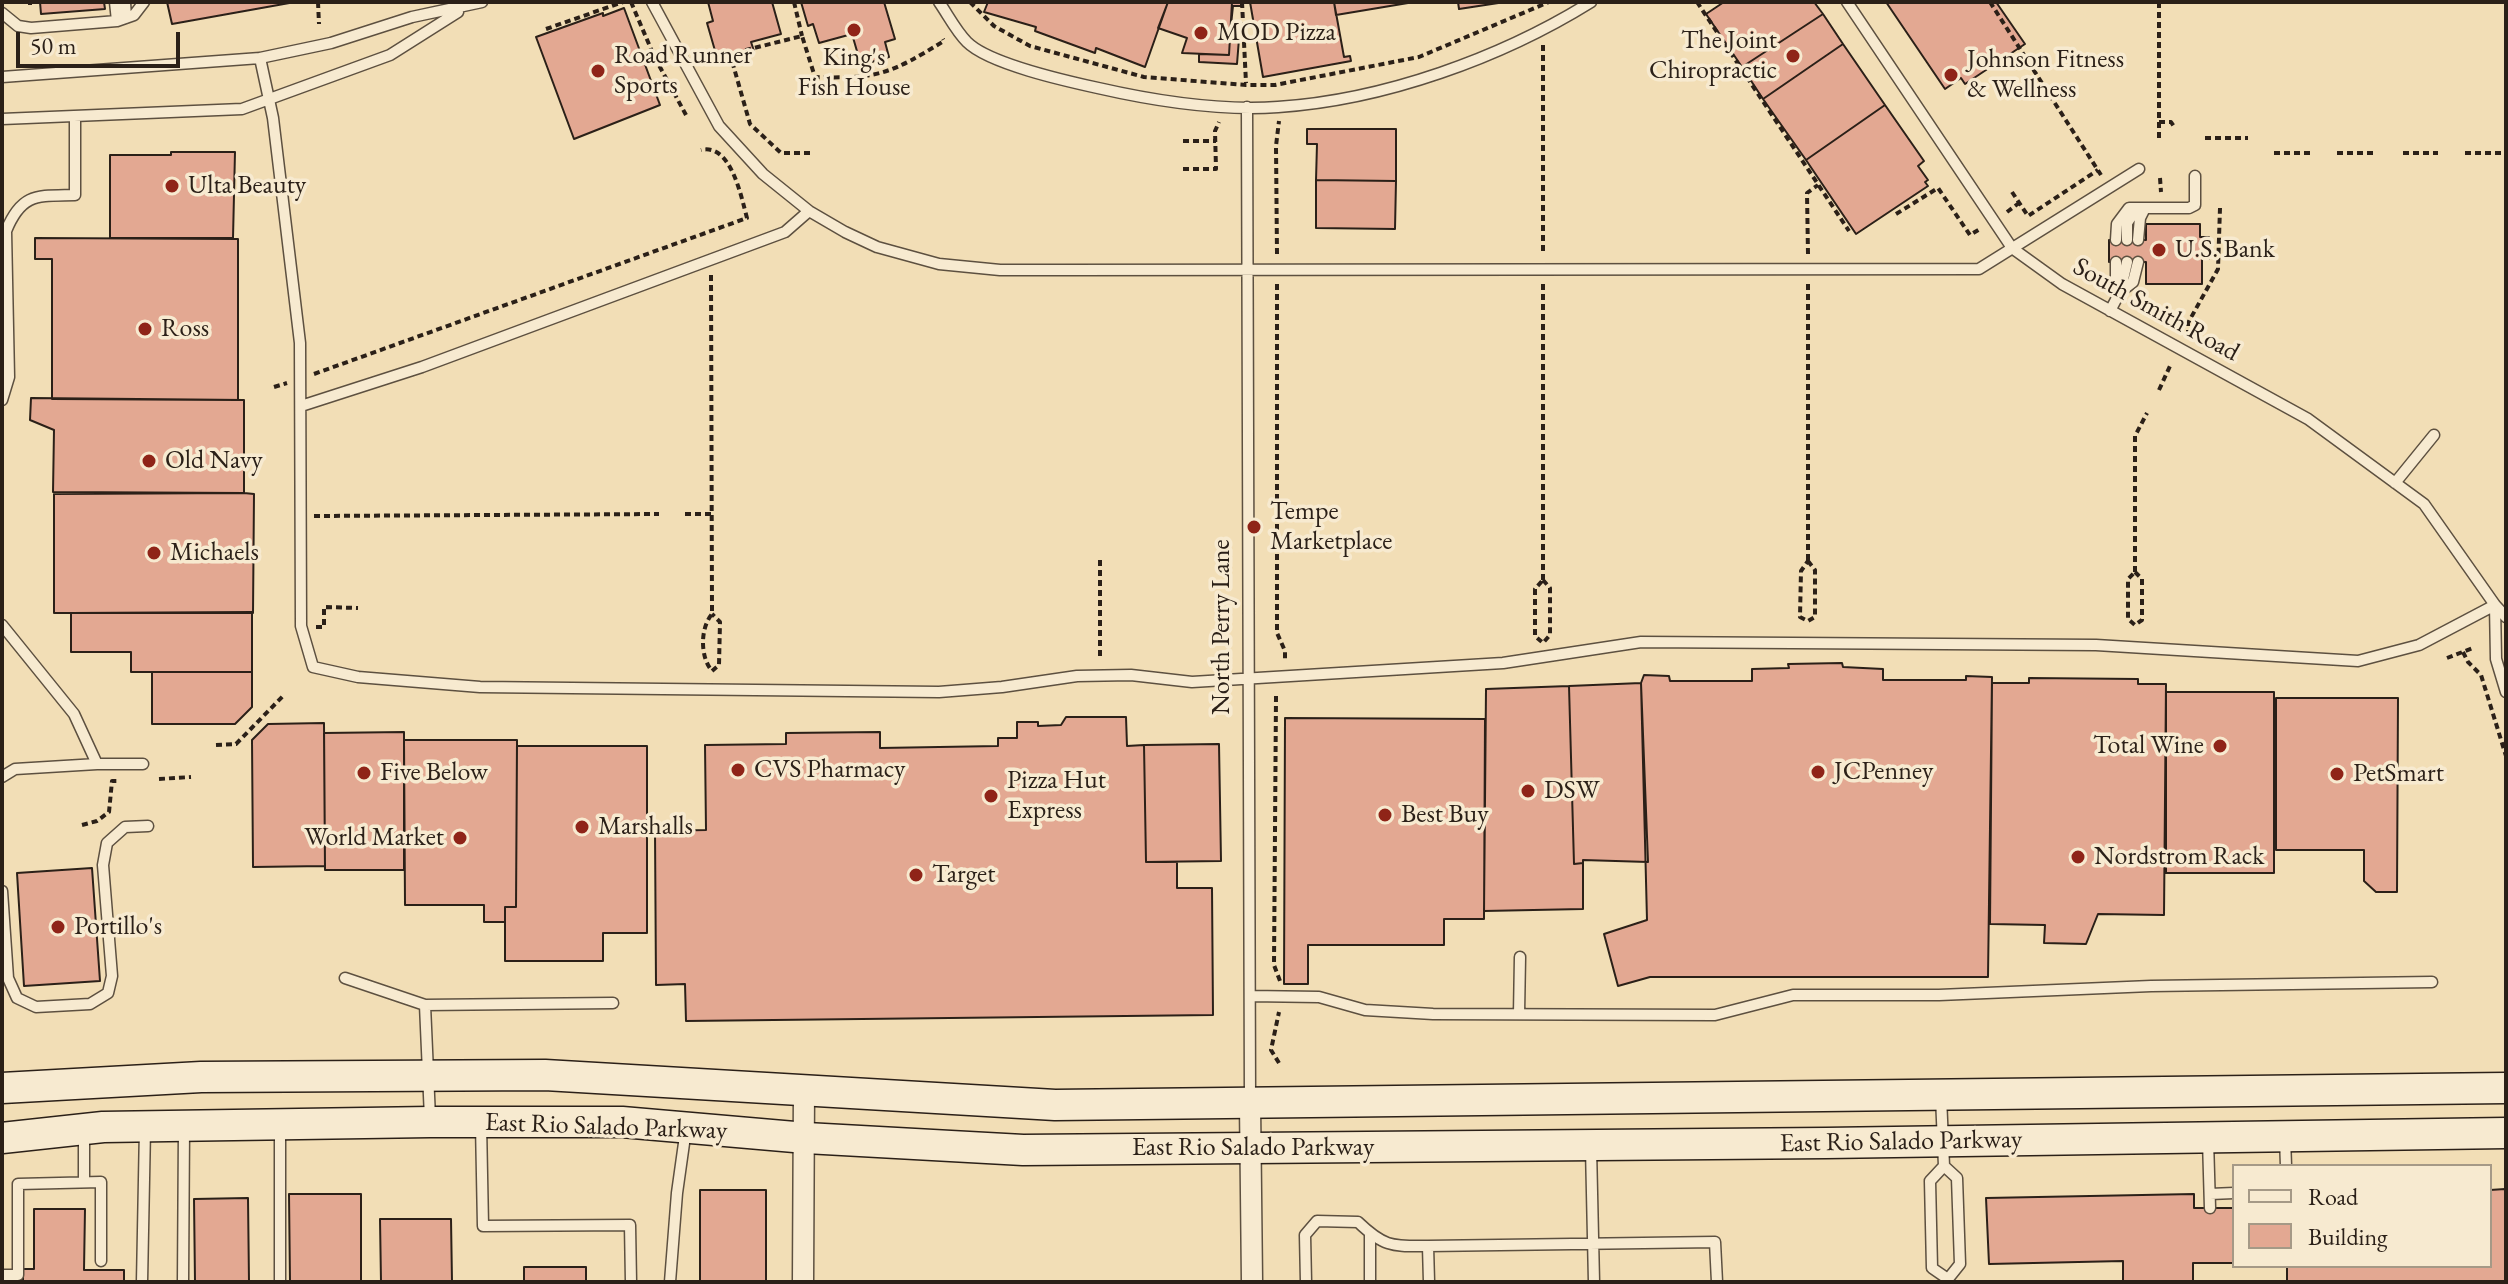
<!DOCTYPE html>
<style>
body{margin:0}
#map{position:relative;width:2508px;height:1284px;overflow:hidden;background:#f2deb6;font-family:"EB Garamond",serif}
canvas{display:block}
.frame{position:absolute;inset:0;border:4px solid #2b2018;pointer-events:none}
.legend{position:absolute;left:2232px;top:1164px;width:260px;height:104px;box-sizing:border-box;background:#f7ead0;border:2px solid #a59986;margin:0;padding:10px 14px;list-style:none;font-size:24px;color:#2b2018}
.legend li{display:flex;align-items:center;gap:16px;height:40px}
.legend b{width:40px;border:2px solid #a59986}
.scale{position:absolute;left:16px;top:32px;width:164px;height:36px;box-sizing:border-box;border:4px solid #2b2018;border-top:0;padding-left:10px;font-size:24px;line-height:28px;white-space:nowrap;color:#2b2018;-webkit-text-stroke:6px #f7ead0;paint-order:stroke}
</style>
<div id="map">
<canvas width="2508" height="1284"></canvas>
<div class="frame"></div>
<ul class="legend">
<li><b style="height:10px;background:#f7ead0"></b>Road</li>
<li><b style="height:22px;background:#e3a892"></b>Building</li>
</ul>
<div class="scale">50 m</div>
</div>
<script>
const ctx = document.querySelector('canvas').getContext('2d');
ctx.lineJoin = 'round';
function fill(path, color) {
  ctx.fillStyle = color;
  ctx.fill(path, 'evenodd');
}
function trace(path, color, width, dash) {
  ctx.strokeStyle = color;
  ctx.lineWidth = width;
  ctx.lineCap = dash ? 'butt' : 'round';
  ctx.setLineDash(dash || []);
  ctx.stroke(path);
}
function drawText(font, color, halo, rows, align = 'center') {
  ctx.font = font + ' "EB Garamond",serif';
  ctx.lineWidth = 7;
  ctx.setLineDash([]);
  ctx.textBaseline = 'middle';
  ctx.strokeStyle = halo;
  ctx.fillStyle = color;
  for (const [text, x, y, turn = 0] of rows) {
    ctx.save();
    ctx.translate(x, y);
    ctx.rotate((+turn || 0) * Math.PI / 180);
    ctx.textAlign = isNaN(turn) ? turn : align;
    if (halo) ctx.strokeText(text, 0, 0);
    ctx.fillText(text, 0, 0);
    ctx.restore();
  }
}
const building = new Path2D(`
 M 40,2 L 104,2 L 105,9 L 41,14 Z
 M 167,2 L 295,2 L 172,24 Z
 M 708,2 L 772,2 L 781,34 L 751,42 L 754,51 L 718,61 L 707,23 L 713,21 Z
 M 801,2 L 884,2 L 895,39 L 885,42 L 889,57 L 861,65 L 852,34 L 819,43 L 813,24 L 808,26 Z
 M 988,2 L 1168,2 L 1145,67 L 1096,48 L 1095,53 L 1035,31 L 1036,27 L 984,12 Z
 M 1168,2 L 1232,2 L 1229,55 L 1182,53 L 1187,38 L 1158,28 Z
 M 1232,2 L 1241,2 L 1241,6 L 1233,6 L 1231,25 L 1240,26 L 1237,64 L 1199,62 L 1199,54 L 1229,55 Z
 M 1250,2 L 1334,2 L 1344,57 L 1350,56 L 1351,61 L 1263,77 Z
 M 1334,2 L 1414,2 L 1336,15 Z
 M 1458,2 L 1505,2 L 1459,9 Z
 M 1724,2 L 1814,2 L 1823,14 L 1742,67 L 1706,14 Z
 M 1886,2 L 1996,2 L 2025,44 L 1965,84 L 1961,78 L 1945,89 Z
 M 624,8 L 660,105 L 574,139 L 536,37 L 603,13 L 603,16 Z
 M 1823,14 L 1843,44 L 1763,99 L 1742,67 Z
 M 1843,44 L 1885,105 L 1806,160 L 1763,99 Z
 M 1885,105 L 1924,161 L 1918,166 L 1928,180 L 1925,182 L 1928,186 L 1856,234 L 1806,160 Z
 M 1307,129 L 1396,129 L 1396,181 L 1316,180 L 1317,144 L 1307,144 Z
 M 171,152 L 235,152 L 233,238 L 110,238 L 110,155 L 171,155 Z
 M 1316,180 L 1396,181 L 1395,229 L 1316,228 Z
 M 2146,224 L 2200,224 L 2200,237 L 2209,237 L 2209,259 L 2202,259 L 2202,284 L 2146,284 L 2146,262 L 2109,262 L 2109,240 L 2146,240 Z
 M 35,238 L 238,239 L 238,400 L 52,399 L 52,259 L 35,259 Z
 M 31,398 L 244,400 L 244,493 L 53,492 L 54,430 L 30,420 Z
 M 244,493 L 254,494 L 253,613 L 54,613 L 54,494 Z
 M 252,612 L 252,672 L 131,672 L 131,652 L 71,652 L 71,613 Z
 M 1842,663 L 1843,667 L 1883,669 L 1883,680 L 1966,680 L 1966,676 L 1992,677 L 1988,977 L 1650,977 L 1618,986 L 1604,934 L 1647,920 L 1641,683 L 1644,675 L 1669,676 L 1670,681 L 1752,681 L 1752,669 L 1789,668 L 1788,664 Z
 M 152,672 L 252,672 L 252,707 L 235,724 L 152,724 Z
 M 2029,678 L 2138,679 L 2138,684 L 2166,684 L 2164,915 L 2098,914 L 2086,944 L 2044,943 L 2045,925 L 1990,924 L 1992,683 L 2029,683 Z
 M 1641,683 L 1648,862 L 1583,860 L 1583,863 L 1574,864 L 1569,686 Z
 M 1569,686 L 1574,864 L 1583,863 L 1583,909 L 1484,911 L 1486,689 Z
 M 2166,692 L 2274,692 L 2274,873 L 2166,873 Z
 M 2276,698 L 2398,698 L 2397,892 L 2376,892 L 2364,881 L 2364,850 L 2276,850 Z
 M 1066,717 L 1126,717 L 1127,746 L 1144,745 L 1146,862 L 1177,862 L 1177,888 L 1212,888 L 1213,1015 L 686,1021 L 685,984 L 656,985 L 655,831 L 706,830 L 705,745 L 786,744 L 786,733 L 880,732 L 880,748 L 998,746 L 998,738 L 1017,738 L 1017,722 L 1038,722 L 1038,726 L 1061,725 Z
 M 1285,718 L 1485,719 L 1484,919 L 1444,919 L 1444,945 L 1308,945 L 1308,984 L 1284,984 Z
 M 324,723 L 325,866 L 253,867 L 252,740 L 268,724 Z
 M 404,732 L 404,870 L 325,870 L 324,733 Z
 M 404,740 L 517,740 L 516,907 L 505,907 L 505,922 L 484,922 L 484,905 L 405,905 Z
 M 1219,744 L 1221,861 L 1146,862 L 1144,745 Z
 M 517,746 L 647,746 L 647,933 L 603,933 L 603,961 L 505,961 L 505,907 L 516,907 Z
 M 92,868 L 100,981 L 24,986 L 17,873 Z
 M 2505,1189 L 2506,1282 L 2287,1282 L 2287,1266 L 2490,1266 L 2490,1190 Z
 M 700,1190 L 766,1190 L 766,1282 L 700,1282 Z
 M 289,1194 L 361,1194 L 361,1282 L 290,1282 Z
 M 2194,1194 L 2194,1208 L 2234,1208 L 2234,1263 L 2193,1263 L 2193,1282 L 2123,1282 L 2123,1261 L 1989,1264 L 1986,1198 Z
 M 248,1198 L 249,1282 L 195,1282 L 194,1199 Z
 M 34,1209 L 85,1209 L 84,1270 L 124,1270 L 124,1282 L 23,1282 L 23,1269 L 34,1269 Z
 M 380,1219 L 451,1219 L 452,1282 L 381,1282 Z
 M 524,1267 L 586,1267 L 586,1282 L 524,1282 Z`);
const path = new Path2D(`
 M 30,2 L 30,5
 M 318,2 L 319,24
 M 631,2 L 654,56 L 686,115
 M 794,2 L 802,36
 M 970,2 L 994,26 L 1030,46 L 1144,77 L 1246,85 L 1275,85 L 1419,57 L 1549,2
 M 1242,2 L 1246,83
 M 1697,2 L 1849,231
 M 1990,2 L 2101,175
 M 2159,2 L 2159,139
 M 546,29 L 623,2
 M 1543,45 L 1543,254
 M 2159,122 L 2171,122 L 2175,128
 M 2205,138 L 2248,138
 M 1183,141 L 1216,141
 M 810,153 L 781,153 L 750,124 L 730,54 L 802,36 L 815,77 C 878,79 890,74 944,41 L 943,39
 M 2274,153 L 2310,153
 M 2337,153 L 2373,153
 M 2403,153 L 2438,153
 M 2465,153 L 2501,153
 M 1183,169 L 1216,169 L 1215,131 L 1219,122
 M 2160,178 L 2161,192
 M 2012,192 L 2028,216 L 2098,170
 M 2007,212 L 2019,203
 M 1896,214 L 1938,188 L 1970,235 L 1980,229
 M 1277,254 L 1276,146 L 1279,121
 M 1808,254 L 1807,193 L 1818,185
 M 711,275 L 712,614 C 700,628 700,657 712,671 L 719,665 L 720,622 L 712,614
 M 1277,284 L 1277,633 L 1285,651 L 1285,660
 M 1808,284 L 1808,561
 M 2188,336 L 2188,323 L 2218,269 L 2220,208
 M 314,374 L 747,218 C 741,196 731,143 701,150
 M 274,387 L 287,383
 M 2159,390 L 2170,366
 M 685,514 L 712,514
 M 314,516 L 659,514
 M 1808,561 L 1815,570 L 1815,617 L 1808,621 L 1800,617 L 1801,571 Z
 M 2135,572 L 2135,436 L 2147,413
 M 2135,572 L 2142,579 L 2142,620 L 2135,625 L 2128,619 L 2128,579 Z
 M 1543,580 L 1543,283
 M 1543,580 L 1550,588 L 1550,635 L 1543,643 L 1535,636 L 1535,589 Z
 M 316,627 L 324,627 L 324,607 L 358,608
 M 2463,652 L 2468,662 L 2481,675 L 2506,756
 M 1100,656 L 1100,556
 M 2447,658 L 2473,648
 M 1276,696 L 1274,965 L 1280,981
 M 216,745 L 236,744 L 283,696
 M 159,779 L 191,777
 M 82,825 L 97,821 L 109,812 L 112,781 L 117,781
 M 1279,1063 L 1271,1050 L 1279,1012`);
const lane = new Path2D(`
 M 115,2 L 117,21
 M 125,2 L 126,18
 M 652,2 L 719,126 L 763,174 L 809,211 L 845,232 L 877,247 L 939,264 L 1000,270 L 1065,270 L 1979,269 L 2139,169
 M 939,2 C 948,15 956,31 967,42 C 989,64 1066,81 1098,88 C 1155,101 1219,111 1278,107 C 1384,100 1501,58 1591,2
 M 1847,2 L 2012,248 L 2062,284 L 2308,419 L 2424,504 L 2495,605 L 2506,617
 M 2,13 L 18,26 L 31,28 L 117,21 L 134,15 L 144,2
 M 260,58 L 273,118 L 300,343 L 301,626 L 313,667 L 358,677 L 480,687 L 939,692 L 1002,687 L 1077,676 L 1131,675 L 1192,682 L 1503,663 L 1641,642 L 2096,645 L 2358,661 L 2419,645 L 2495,605
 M 2,77 L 260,58 L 331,43 L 412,17 L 482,2
 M 1247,107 L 1250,1098
 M 2,119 L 242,109 L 390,55 L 458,12
 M 2116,240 L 2117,224 L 2129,208 L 2189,208 L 2195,205 L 2195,176
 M 2127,240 L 2127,223 L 2137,208
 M 2138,240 L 2140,218 L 2145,208
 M 2116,262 L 2116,278 L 2120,292 L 2133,282 L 2138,262
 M 2110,311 L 2120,292 L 2127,262
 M 2,400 L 9,377 L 6,231 C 22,192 38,196 75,195 L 75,116
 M 301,406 L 422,367 L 785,232 L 809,211
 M 2395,483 L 2434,435
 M 2495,605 L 2496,659 L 2506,692
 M 2,625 L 74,714 L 97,764 L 143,764
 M 2,777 L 15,769 L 97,764
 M 2,891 L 8,978 L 17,998 L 36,1007 L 90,1004 L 108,993 L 112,976 L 103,865 L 107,843 L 125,827 L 148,826
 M 345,978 L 425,1005 L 430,1118
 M 1250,996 L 1319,997 L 1365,1010 L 1433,1014 L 1715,1015 L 1793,995 L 1939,995 L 2151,986 L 2432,982
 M 425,1005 L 613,1003
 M 1519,1014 L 1520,957
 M 1941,1097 L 1944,1166 L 1930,1181 L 1932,1268 L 1948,1279 L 1960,1264 L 1957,1178 L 1944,1166
 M 481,1124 L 483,1226 L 630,1225 L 631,1282
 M 2285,1138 L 2286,1166
 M 2208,1140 L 2210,1208
 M 1591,1148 L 1594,1282
 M 84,1182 L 84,1132
 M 2210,1194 L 2234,1193
 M 2,1275 L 18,1275 L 18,1184 L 101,1182 L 101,1261
 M 142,1282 L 145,1128
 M 183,1282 L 184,1128
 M 280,1282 L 280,1126
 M 670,1282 L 677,1193 L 686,1129
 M 1306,1282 L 1305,1235 L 1317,1221 L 1358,1222 C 1385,1248 1393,1246 1428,1246
 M 1370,1282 L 1370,1234
 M 1429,1282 L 1428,1246 L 1715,1242 L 1717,1282`);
const street = new Path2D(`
 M 1250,1104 L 1252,1282
 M 803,1282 L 804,1089`);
const secondary = new Path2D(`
 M 2,1088 L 201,1077 L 545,1075 L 1055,1105 L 2506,1088
 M 2,1138 L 103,1127 L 430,1122 L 622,1122 L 806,1138 L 1023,1150 L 1826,1143 L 2506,1133`);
const markers = [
 [854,30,8,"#8f2418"],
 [1201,33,8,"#8f2418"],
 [1793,56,8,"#8f2418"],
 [598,71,8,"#8f2418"],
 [1951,75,8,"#8f2418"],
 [172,186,8,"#8f2418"],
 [2159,250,8,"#8f2418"],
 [145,329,8,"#8f2418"],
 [149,461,8,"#8f2418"],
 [1254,527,8,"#8f2418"],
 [154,553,8,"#8f2418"],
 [2220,746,8,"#8f2418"],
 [738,770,8,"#8f2418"],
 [1818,772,8,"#8f2418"],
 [364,773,8,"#8f2418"],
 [2337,774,8,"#8f2418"],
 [1528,791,8,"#8f2418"],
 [991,796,8,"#8f2418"],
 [1385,815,8,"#8f2418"],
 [582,827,8,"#8f2418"],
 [460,838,8,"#8f2418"],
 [2078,857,8,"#8f2418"],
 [916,875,8,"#8f2418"],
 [58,927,8,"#8f2418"]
];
const poiNames = [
 ["MOD Pizza",1217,33],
 ["The Joint",1777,41,"right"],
 ["Chiropractic",1777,71,"right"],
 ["Road Runner",614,56],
 ["Sports",614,86],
 ["King's",854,58,"center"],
 ["Fish House",854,88,"center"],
 ["Johnson Fitness",1967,60],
 ["& Wellness",1967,90],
 ["Ulta Beauty",188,186],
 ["U.S. Bank",2175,250],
 ["Ross",161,329],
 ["Old Navy",165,461],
 ["Tempe",1270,512],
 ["Marketplace",1270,542],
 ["Michaels",170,553],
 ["Total Wine",2204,746,"right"],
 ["CVS Pharmacy",754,770],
 ["JCPenney",1834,772],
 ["Five Below",380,773],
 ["PetSmart",2353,774],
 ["Pizza Hut",1007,781],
 ["Express",1007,811],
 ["DSW",1544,791],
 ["Best Buy",1401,815],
 ["Marshalls",598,827],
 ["World Market",444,838,"right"],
 ["Nordstrom Rack",2094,857],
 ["Target",932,875],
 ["Portillo's",74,927]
];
const streetNames = [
 ["South Smith Road",2156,310,29],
 ["North Perry Lane",1222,627,-90],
 ["East Rio Salado Parkway",606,1127,2],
 ["East Rio Salado Parkway",1901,1142,-1],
 ["East Rio Salado Parkway",1253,1148]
];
fill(building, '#e3a892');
trace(building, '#2b2018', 2);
trace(lane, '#5d5040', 13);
trace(street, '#5d5040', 23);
trace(secondary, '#2b2018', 33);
trace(path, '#2b2018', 4, [6, 4]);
trace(lane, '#f7ead0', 10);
trace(street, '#f7ead0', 20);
trace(secondary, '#f7ead0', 30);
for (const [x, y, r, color] of markers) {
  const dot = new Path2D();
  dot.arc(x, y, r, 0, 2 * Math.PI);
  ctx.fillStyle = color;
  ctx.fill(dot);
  trace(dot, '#f7ead0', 3);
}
drawText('26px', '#2b2018', '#f7ead0', poiNames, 'left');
drawText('26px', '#2b2018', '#f7ead0', streetNames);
</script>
